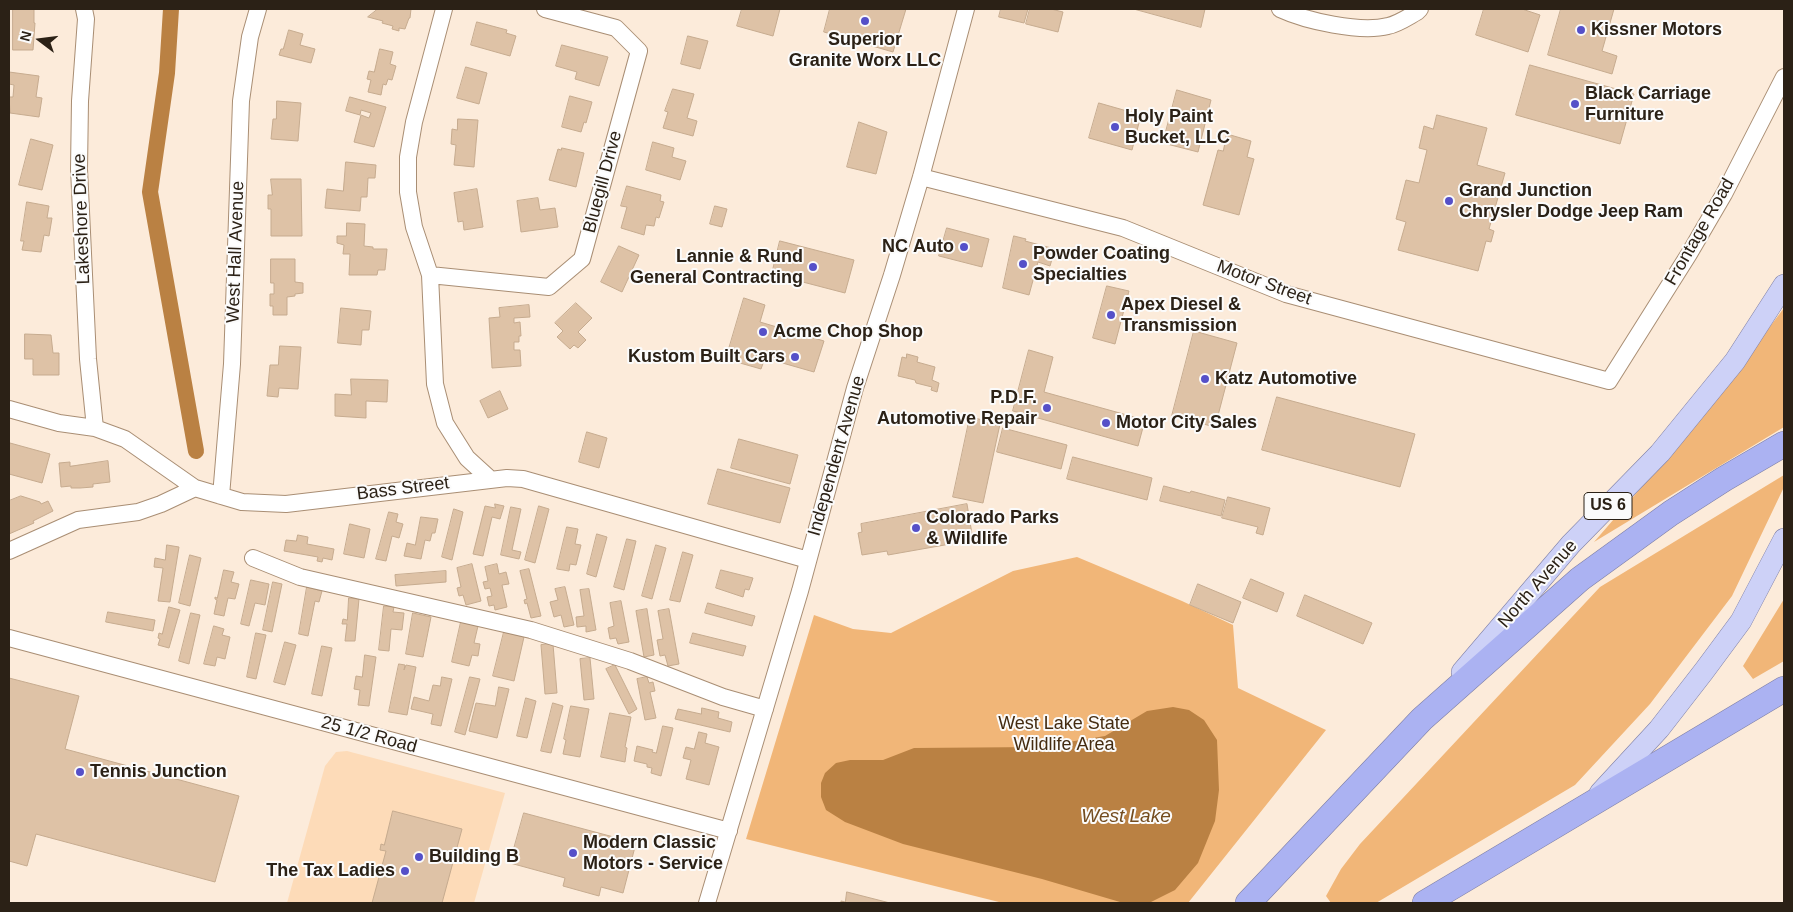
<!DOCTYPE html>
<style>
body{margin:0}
#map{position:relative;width:1793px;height:912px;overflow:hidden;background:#fcebda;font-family:Helvetica,sans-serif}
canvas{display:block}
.frame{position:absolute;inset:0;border:10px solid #2b2116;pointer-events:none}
.north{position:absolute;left:15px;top:15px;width:50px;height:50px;-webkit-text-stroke:4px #fbfbfb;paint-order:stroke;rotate:285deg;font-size:14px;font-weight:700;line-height:20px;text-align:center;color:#2b2116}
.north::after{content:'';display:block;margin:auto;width:18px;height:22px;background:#2b2116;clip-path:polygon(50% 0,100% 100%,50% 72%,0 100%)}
</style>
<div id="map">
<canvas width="1793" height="912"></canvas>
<div class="frame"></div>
<div class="north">N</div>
</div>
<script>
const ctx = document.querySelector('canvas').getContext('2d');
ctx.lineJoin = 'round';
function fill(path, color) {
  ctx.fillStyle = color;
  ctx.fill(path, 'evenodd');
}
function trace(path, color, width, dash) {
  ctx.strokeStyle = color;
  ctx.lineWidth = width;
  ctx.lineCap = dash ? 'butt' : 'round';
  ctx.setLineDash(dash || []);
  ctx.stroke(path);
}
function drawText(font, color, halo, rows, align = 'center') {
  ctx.font = font + ' Helvetica,sans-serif';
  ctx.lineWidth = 4;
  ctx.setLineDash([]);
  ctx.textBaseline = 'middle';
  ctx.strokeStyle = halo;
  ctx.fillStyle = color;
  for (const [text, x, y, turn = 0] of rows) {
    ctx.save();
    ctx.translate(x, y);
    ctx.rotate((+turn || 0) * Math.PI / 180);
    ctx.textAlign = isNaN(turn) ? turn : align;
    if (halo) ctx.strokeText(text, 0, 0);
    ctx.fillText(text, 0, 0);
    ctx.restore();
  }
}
const built = new Path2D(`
 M 347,751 L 505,793 L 474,903 L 287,903 L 325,766 L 336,752 Z`);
const green = new Path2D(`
 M 1784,308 L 1784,427 L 1594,542 L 1693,428 Z
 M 1784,475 L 1784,487 L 1732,596 L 1650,704 L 1575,785 L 1376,903 L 1331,903 L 1326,896 L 1341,869 L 1360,844 L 1600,587 Z
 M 1077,557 L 1182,601 L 1233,625 L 1238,688 L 1326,730 L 1188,903 L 1003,903 L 746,839 L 814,615 L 853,629 L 891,633 L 1013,571 Z
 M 1784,599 L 1784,661 L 1753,679 L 1743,666 Z`);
const water = new Path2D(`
 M 1173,707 L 1189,710 L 1204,720 L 1217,740 L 1219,790 L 1215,821 L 1198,863 L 1175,890 L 1149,903 L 1120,902 L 1042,879 L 903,844 L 845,822 L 826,810 L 821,797 L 821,783 L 825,773 L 836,763 L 850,760 L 883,760 L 914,748 L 1038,747 L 1105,736 L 1147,711 Z`);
const canal = new Path2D(`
 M 171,9 L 167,73 L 150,192 L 196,451`);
const building = new Path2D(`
 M 13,9 L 34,9 L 34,23 L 35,23 L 33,50 L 13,50 Z
 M 378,9 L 411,9 L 410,18 L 409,18 L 405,29 L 399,28 L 399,31 L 392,29 L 393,26 L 382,23 L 383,21 L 368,17 Z
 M 742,9 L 780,9 L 773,36 L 737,26 Z
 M 830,9 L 906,9 L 893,52 L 824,32 Z
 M 1001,9 L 1028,9 L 1024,23 L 999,17 Z
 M 1030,9 L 1051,9 L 1063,12 L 1058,32 L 1026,24 Z
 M 1134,9 L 1205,9 L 1201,27 Z
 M 1484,9 L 1522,9 L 1540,15 L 1528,52 L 1476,35 Z
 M 1561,9 L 1614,9 L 1602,51 L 1617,56 L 1612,74 L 1548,55 Z
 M 477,22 L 507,30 L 506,33 L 516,36 L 510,56 L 471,45 Z
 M 289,30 L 303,34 L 300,45 L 315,49 L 311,63 L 279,55 L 281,49 L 283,49 Z
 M 688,36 L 708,41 L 700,69 L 681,64 Z
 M 562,45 L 608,57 L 599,86 L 575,79 L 577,72 L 556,66 Z
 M 380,49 L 393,52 L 390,64 L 396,66 L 392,80 L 388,79 L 386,85 L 383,84 L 381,95 L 368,92 L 371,80 L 367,79 L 369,71 L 374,72 Z
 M 1530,65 L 1634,94 L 1620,144 L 1516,115 Z
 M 466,67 L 487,73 L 479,104 L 457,98 Z
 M 9,72 L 39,76 L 36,97 L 42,98 L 39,117 L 10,113 L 9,97 L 13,97 L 14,85 L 9,84 Z
 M 673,89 L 694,94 L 687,118 L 697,121 L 693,136 L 663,128 L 668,112 L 665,111 Z
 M 1177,90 L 1211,100 L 1198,152 L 1163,143 Z
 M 570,96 L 592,102 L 586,123 L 584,122 L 581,132 L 562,127 Z
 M 350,97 L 386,107 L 374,147 L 354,142 L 361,115 L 369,118 L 371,113 L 361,110 L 360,115 L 346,111 Z
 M 277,101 L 301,103 L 298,141 L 271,139 L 273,119 L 276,119 Z
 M 1099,103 L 1141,115 L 1132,150 L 1089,138 Z
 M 1437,115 L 1487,128 L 1477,165 L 1505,173 L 1489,229 L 1494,231 L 1491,242 L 1486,241 L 1478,271 L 1398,250 L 1406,222 L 1396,219 L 1406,180 L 1419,183 L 1427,150 L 1419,148 L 1424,126 L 1433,129 Z
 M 458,119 L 478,120 L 474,167 L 454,165 L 456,145 L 451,144 L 452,129 L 457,130 Z
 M 859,122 L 887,132 L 876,174 L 847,167 Z
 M 1227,134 L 1251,141 L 1247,157 L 1254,159 L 1239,215 L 1203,205 L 1218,150 L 1223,151 Z
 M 31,139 L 53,145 L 42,190 L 19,185 Z
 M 653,142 L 674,148 L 672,157 L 686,161 L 680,180 L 646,170 Z
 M 562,148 L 584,153 L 576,187 L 549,180 L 558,149 L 561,150 Z
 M 346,162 L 376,165 L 375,178 L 368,178 L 367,197 L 361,197 L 360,211 L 325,208 L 327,189 L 343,191 Z
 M 271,179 L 301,179 L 302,236 L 271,236 L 271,209 L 268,209 L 268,195 L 272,195 Z
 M 627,186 L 661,195 L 660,201 L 664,202 L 659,218 L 656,217 L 654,226 L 646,225 L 644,235 L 621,228 L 627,207 L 621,206 Z
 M 477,189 L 483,227 L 464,230 L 463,221 L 458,222 L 454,193 Z
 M 538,198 L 540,210 L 555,208 L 558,227 L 521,232 L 517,201 Z
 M 27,202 L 49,206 L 47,218 L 52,218 L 49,236 L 44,235 L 41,252 L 22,250 L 24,241 L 21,241 Z
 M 715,206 L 727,209 L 722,227 L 710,224 Z
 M 347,223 L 365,224 L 364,246 L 373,247 L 373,249 L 387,249 L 385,270 L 378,270 L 377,275 L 349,275 L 350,254 L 343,254 L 344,245 L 337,243 L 337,236 L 346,236 Z
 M 947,228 L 989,239 L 982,267 L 939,256 Z
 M 1014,236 L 1026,239 L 1025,241 L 1055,249 L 1050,266 L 1038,262 L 1029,295 L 1003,288 Z
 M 780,241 L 854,260 L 845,293 L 772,274 Z
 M 619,246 L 639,255 L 622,292 L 601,282 Z
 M 271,259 L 295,259 L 295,282 L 303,283 L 303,293 L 295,294 L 295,296 L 287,297 L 287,315 L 273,315 L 273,306 L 270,306 L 270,294 L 274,294 L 274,283 L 271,283 Z
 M 1107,286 L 1129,291 L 1115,344 L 1093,338 Z
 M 744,298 L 765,305 L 760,322 L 824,341 L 814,372 L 765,358 L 761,369 L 726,359 Z
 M 576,303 L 592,318 L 578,332 L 586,340 L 578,348 L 574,345 L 570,349 L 557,337 L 563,331 L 555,323 Z
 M 529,305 L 530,317 L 514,318 L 514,323 L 520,322 L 521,336 L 519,336 L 519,342 L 514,342 L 514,350 L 520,350 L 521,366 L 492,368 L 489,318 L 500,317 L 499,308 Z
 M 341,308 L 371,311 L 369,330 L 362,330 L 361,345 L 338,343 Z
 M 1194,331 L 1237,343 L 1215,427 L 1172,416 Z
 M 25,334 L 51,335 L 53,353 L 59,353 L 59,375 L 33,375 L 33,359 L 25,359 Z
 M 280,346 L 301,347 L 298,389 L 279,388 L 278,397 L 267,396 L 270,365 L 278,365 Z
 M 1029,350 L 1053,357 L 1044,392 L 1145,420 L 1138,446 L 1013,411 Z
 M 907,354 L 918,357 L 917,362 L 935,367 L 932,380 L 939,383 L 937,392 L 931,390 L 932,387 L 916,383 L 915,380 L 898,376 L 902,357 L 906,358 Z
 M 351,379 L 388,380 L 387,402 L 366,401 L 366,418 L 335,416 L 335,394 L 351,395 Z
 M 500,391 L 508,409 L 488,418 L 480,401 Z
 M 1277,397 L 1415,434 L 1400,487 L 1262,450 Z
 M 970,417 L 1000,424 L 983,503 L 953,497 Z
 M 1003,428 L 1067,445 L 1061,469 L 997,452 Z
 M 587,432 L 607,438 L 599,468 L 579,462 Z
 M 739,439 L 798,455 L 790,484 L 731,468 Z
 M 10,443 L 50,454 L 42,483 L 9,474 Z
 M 1073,457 L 1152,478 L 1147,500 L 1067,479 Z
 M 108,461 L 110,482 L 93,484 L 93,487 L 80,488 L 71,488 L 71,486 L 61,487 L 59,463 L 70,462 L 70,466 Z
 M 718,469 L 790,488 L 780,523 L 708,504 Z
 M 1164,486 L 1190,493 L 1191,491 L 1225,500 L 1221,516 L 1160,501 Z
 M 21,496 L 40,502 L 41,504 L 48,501 L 53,511 L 33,521 L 34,523 L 9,534 L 9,501 Z
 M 1228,497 L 1270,508 L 1263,535 L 1256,533 L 1258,527 L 1222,518 Z
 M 495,504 L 504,506 L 500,519 L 492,517 L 483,556 L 473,554 L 485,506 L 495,508 Z
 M 967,504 L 973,540 L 888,555 L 887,551 L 862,555 L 858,533 L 862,532 L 861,524 Z
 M 539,506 L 549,509 L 535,563 L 525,560 Z
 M 511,507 L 521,509 L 512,550 L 521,552 L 519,559 L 501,555 Z
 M 454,509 L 463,512 L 452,560 L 442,557 Z
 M 389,512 L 398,514 L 396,522 L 403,524 L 399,538 L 392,536 L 386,561 L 376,559 Z
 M 421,517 L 438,519 L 435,533 L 432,533 L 430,541 L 425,540 L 421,559 L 404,556 L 407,543 L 415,545 Z
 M 350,524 L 370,529 L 364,558 L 344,554 Z
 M 567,527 L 578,529 L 575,544 L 581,545 L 576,565 L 570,564 L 569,571 L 557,569 Z
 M 597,534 L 607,537 L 596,577 L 587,574 Z
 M 298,535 L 308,537 L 307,544 L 334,549 L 332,560 L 323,558 L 322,562 L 317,561 L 318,557 L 284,551 L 286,540 L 296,541 Z
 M 627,539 L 636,541 L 624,590 L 614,587 Z
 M 167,545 L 179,547 L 170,602 L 158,601 L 163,568 L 154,567 L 155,558 L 165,560 Z
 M 656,545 L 666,548 L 652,599 L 642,596 Z
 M 683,552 L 693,555 L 680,602 L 670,600 Z
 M 190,555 L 201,558 L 190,606 L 179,603 Z
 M 472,564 L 481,601 L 466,605 L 463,595 L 459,596 L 457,588 L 461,587 L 457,568 Z
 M 497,564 L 499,574 L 506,572 L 509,584 L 502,585 L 507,607 L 495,610 L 494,605 L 489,606 L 487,597 L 492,596 L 490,588 L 485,589 L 483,582 L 488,581 L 485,567 Z
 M 529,569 L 541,616 L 531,618 L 527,603 L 525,604 L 524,600 L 527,599 L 520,571 Z
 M 224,570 L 234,572 L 231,582 L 239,584 L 235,599 L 228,598 L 224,616 L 214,614 L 217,600 L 215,599 L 215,597 L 217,598 Z
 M 721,570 L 753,578 L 749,590 L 745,589 L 743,597 L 716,588 Z
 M 446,571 L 446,582 L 396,586 L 395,575 Z
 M 1251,579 L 1284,593 L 1277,612 L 1243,598 Z
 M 251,580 L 269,584 L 265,605 L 255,603 L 249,626 L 241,624 Z
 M 273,582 L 282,584 L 272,632 L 263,630 Z
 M 1198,584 L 1241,602 L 1233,623 L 1190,605 Z
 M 307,587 L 322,591 L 319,602 L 315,601 L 308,636 L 299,634 Z
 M 565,587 L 574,625 L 564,627 L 561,615 L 554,617 L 550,602 L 558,600 L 555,589 Z
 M 589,589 L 596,630 L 586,632 L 586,626 L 577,627 L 576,617 L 584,616 L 580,590 Z
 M 1305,595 L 1372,623 L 1363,644 L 1297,616 Z
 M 349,598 L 359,599 L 355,641 L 345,641 L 347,624 L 342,624 L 343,619 L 347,620 Z
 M 621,601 L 629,642 L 618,644 L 616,638 L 610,639 L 608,628 L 614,626 L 610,603 Z
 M 708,603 L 755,616 L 752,626 L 705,613 Z
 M 384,606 L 394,607 L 393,612 L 404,613 L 402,630 L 391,629 L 389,651 L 379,650 Z
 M 169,607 L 180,610 L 169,648 L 158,645 L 160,639 L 158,638 L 159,633 L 162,634 Z
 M 647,609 L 654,655 L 644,657 L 636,611 Z
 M 669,609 L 679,664 L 668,666 L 665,655 L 660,656 L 657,640 L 663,639 L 658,611 Z
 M 108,612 L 155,620 L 153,631 L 106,622 Z
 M 191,613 L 200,615 L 189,664 L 179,661 Z
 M 413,613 L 431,617 L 423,657 L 406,654 Z
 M 461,622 L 478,626 L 474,643 L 480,644 L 478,656 L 472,655 L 469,666 L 452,662 Z
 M 214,626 L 224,629 L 222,635 L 230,637 L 225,659 L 217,657 L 215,666 L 204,664 Z
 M 504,632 L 524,637 L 514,681 L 493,676 Z
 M 256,633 L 266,635 L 256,679 L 247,677 Z
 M 693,633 L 746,646 L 743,656 L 690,643 Z
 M 285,642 L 296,645 L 285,685 L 274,682 Z
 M 553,644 L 557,693 L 545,694 L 541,645 Z
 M 322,646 L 332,648 L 322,696 L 312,694 Z
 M 365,655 L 376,657 L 369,706 L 358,705 L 360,690 L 354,689 L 356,676 L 362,677 Z
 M 590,658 L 594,699 L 584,700 L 580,659 Z
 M 399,664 L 405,665 L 404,670 L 406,665 L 416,667 L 407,715 L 389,712 Z
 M 615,665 L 637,709 L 629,714 L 606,669 Z
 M 442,677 L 452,679 L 441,726 L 431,724 L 433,714 L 411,709 L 414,697 L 429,701 L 433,685 L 440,686 Z
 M 470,677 L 480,679 L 465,735 L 455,732 Z
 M 647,677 L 649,683 L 653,682 L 655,691 L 650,692 L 656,718 L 645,720 L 637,679 Z
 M 9,678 L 79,696 L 65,749 L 239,796 L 215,882 L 36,834 L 27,866 L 9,861 Z
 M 499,687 L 509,689 L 497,738 L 469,731 L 476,703 L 495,706 Z
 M 526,698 L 536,701 L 527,738 L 517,736 Z
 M 553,703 L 563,706 L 551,753 L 541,751 Z
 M 571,706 L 589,709 L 580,757 L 563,754 L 566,740 L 564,739 Z
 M 702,708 L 719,712 L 718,718 L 732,722 L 730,732 L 675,719 L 678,709 L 701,714 Z
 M 610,713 L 631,717 L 625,747 L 627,748 L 625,762 L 601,757 Z
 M 663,726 L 673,728 L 661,776 L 651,773 L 652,768 L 647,767 L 647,764 L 634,761 L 637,746 L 653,750 L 652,752 L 656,753 Z
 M 699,732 L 707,734 L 705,743 L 719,747 L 709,785 L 686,779 L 691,760 L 683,758 L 686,747 L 694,749 Z
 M 393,811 L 462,829 L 442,903 L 372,903 L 386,851 L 380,850 L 381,844 L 384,845 Z
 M 524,813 L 636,843 L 623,893 L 601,887 L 599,896 L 563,886 L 565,878 L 510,863 Z
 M 847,892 L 890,903 L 841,903 L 841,901 L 845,902 Z`);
const minor = new Path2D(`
 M 84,9 L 86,19 L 80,101 L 79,169 L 88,359 L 95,428
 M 444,9 L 414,122 L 408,157 L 408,192 L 414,227 L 430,275 L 435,384 L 445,423 L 467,458 L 490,479
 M 1280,9 C 1306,21 1360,33 1388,26 C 1398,24 1408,17 1417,12 L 1420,9
 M 921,177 L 1123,228 L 1286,294 L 1609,381 L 1689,254 L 1724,194 L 1784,77
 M 430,275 L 549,287 L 582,259 L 639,51 L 616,28 L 545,9
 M 9,409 L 59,423 L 95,428 L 125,439 L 195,488 L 242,502 L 286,504 L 507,478 L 523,479 L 808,560
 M 221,496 L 232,364 L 241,101 L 250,37 L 258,9
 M 9,551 L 78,520 L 138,512 L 161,504 L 195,488
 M 253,558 L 300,577 L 531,630 L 630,661 L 723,697 L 765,709
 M 9,638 L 729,831
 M 707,903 L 800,591 L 855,388 L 892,275 L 921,177 L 966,9`);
const major = new Path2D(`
 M 1462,672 L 1571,544 L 1660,453 L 1735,361 L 1784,285
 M 1600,793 L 1659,729 L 1704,671 L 1741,621 L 1784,539`);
const highway = new Path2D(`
 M 1248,903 L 1422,719 L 1580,579 L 1671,513 L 1724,479 L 1784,444
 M 1425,903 L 1784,689`);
const markers = [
 [865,21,5,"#5550c8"],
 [1581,30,5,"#5550c8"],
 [1575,104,5,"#5550c8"],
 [1115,127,5,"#5550c8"],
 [1449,201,5,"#5550c8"],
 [964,247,5,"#5550c8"],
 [1023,264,5,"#5550c8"],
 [813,267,5,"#5550c8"],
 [1111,315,5,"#5550c8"],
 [763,332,5,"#5550c8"],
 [795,357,5,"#5550c8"],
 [1205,379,5,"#5550c8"],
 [1047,408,5,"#5550c8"],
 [1106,423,5,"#5550c8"],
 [916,528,5,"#5550c8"],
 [80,772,5,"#5550c8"],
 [573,853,5,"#5550c8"],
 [419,857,5,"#5550c8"],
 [405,871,5,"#5550c8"]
];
const shields = [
 [1608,506,48]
];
const shieldNames = [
 ["US 6",1608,506]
];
const poiNames = [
 ["Kissner Motors",1591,30],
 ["Superior",865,40,"center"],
 ["Granite Worx LLC",865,61,"center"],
 ["Black Carriage",1585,94],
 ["Furniture",1585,115],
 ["Holy Paint",1125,117],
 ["Bucket, LLC",1125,138],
 ["Grand Junction",1459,191],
 ["Chrysler Dodge Jeep Ram",1459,212],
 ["NC Auto",954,247,"right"],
 ["Powder Coating",1033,254],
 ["Specialties",1033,275],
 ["Lannie & Rund",803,257,"right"],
 ["General Contracting",803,278,"right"],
 ["Apex Diesel &",1121,305],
 ["Transmission",1121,326],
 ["Acme Chop Shop",773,332],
 ["Kustom Built Cars",785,357,"right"],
 ["Katz Automotive",1215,379],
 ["P.D.F.",1037,398,"right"],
 ["Automotive Repair",1037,419,"right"],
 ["Motor City Sales",1116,423],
 ["Colorado Parks",926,518],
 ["& Wildlife",926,539],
 ["Tennis Junction",90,772],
 ["Modern Classic",583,843],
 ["Motors - Service",583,864],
 ["Building B",429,857],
 ["The Tax Ladies",395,871,"right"]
];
const streetNames = [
 ["Bluegill Drive",603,182,-75],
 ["Lakeshore Drive",82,219,-92],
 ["Frontage Road",1700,232,-60],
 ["West Hall Avenue",236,252,-88],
 ["Motor Street",1264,283,20],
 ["Independent Avenue",837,456,-74],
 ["Bass Street",403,489,-7],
 ["North Avenue",1538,584,-49],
 ["25 1/2 Road",369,735,15]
];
const parkNames = [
 ["West Lake State",1064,724],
 ["Wildlife Area",1064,745]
];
const waterNames = [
 ["West Lake",1126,817]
];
fill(built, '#fddbb8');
fill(green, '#f1b678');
fill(water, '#ba8143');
trace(canal, '#ba8143', 16);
fill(building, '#dec2a6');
trace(building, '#c6ab8f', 1);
trace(minor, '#a98e74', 18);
trace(major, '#7e7fa5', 22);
trace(highway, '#7e7fa5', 26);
trace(minor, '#fff', 16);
trace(major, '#cdd1f7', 21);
trace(highway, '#abb2f2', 25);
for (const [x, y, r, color] of markers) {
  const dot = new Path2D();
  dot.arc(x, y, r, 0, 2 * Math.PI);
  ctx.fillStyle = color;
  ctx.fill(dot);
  trace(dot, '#fbfbfb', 2);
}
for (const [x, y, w] of shields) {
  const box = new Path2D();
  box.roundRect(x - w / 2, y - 13.5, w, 27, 4);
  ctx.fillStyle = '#fbfbfb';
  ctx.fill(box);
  trace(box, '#2b2116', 1);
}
drawText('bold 16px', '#2b2116', null, shieldNames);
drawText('bold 18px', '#2b2116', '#fbfbfb', poiNames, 'left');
drawText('18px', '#2b2116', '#fbfbfb', streetNames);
drawText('18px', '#442b10', '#fbfbfb', parkNames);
drawText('italic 19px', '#744c1e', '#fbfbfb', waterNames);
</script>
